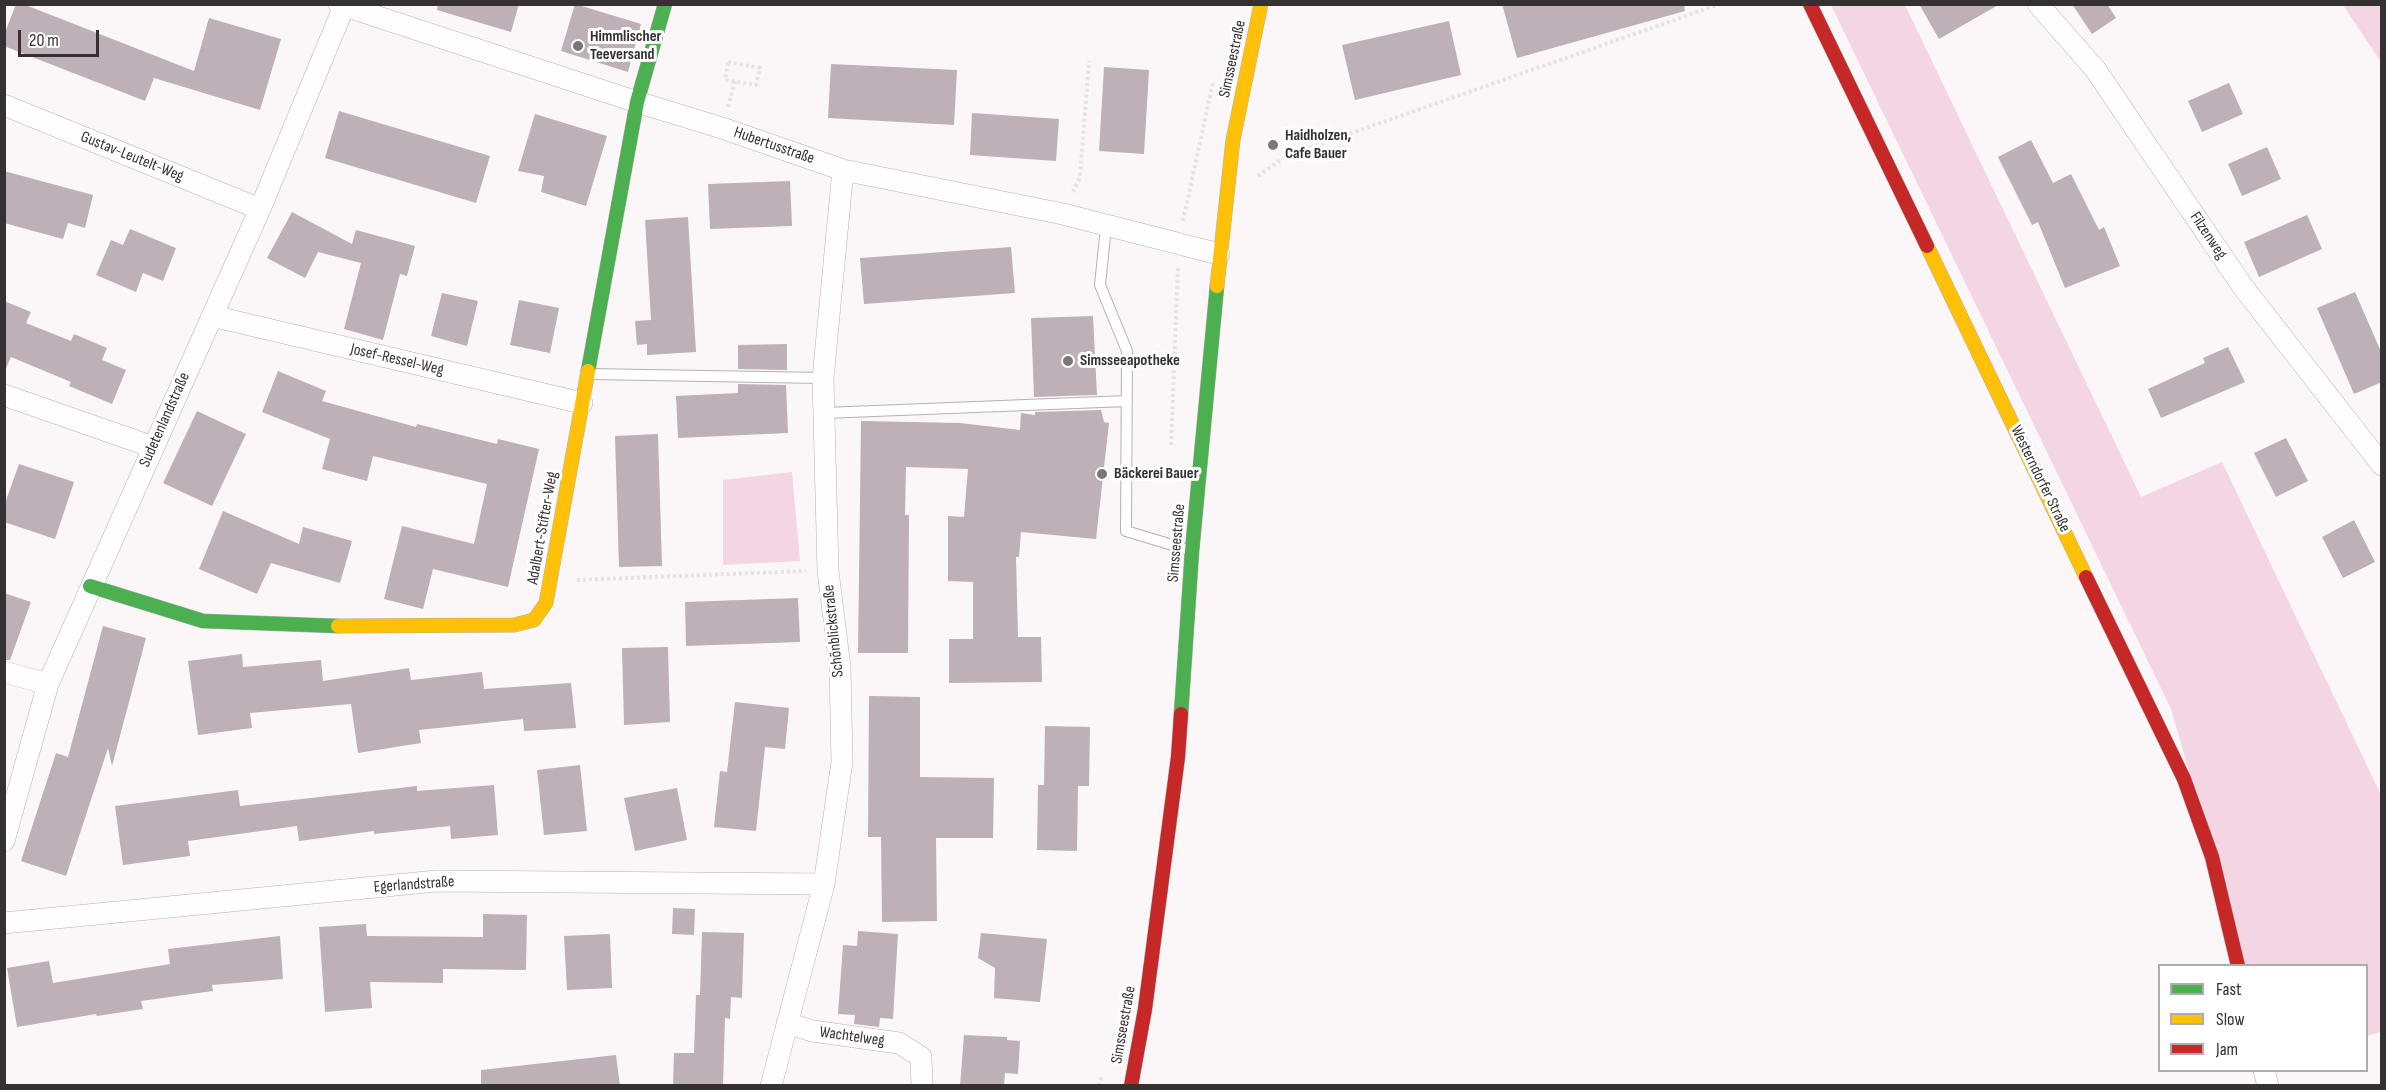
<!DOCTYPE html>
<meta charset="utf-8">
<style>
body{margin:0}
#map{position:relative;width:2386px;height:1090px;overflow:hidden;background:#fbf7f9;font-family:"Sofia Sans Condensed",sans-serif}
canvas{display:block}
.frame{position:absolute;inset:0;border:6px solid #353032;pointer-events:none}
.legend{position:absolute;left:2158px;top:964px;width:210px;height:108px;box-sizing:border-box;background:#fff;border:2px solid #aeacad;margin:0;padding:8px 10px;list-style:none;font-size:18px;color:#353032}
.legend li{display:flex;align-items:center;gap:12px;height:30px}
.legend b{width:30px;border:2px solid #aeacad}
.scale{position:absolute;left:18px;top:30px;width:81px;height:27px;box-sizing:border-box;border:3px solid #353032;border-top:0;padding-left:8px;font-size:18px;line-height:21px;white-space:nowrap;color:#353032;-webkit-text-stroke:4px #fff;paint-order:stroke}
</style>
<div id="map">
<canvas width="2386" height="1090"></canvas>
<div class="frame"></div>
<ul class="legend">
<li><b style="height:8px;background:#4caf50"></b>Fast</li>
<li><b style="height:8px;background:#ffc107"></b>Slow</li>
<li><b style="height:8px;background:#c62828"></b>Jam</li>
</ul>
<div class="scale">20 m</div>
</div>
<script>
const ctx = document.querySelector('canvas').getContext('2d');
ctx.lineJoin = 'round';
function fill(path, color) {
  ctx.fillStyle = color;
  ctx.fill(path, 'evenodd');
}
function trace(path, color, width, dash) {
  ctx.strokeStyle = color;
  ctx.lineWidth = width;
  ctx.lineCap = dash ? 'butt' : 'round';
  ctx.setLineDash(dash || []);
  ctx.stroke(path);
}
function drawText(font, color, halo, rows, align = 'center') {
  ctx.font = font + ' "Sofia Sans Condensed",sans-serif';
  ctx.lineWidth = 6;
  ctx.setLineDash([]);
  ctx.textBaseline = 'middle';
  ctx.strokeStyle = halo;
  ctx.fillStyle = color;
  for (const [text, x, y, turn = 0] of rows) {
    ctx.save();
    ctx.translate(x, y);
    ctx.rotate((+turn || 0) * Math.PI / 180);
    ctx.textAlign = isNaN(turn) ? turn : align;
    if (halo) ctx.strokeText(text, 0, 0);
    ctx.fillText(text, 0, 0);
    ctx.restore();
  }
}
const green = new Path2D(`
 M 1831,5 L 1905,5 L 2141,497 L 2222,462 L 2381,795 L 2381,1032 L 2367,1036 L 2366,966 L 2245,965 L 2171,709 Z
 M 2343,5 L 2381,5 L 2381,62 Z
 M 792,472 L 800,561 L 723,565 L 723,480 Z`);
const building = new Path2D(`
 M 16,4 L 23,4 L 194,71 L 209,18 L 281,39 L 260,110 L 154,78 L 145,101 L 4,46 L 4,35 Z
 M 438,4 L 519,4 L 511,32 L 437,10 Z
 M 575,4 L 641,24 L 628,72 L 561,51 Z
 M 1502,4 L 1684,4 L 1685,11 L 1517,58 Z
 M 1919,4 L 2000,4 L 1939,39 Z
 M 2072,4 L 2107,4 L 2116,18 L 2092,34 Z
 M 1449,21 L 1461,75 L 1355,100 L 1342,45 Z
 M 831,64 L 957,70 L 954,125 L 828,118 Z
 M 1104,67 L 1149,70 L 1144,154 L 1099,151 Z
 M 2229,83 L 2243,114 L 2202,132 L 2188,101 Z
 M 339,111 L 490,156 L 476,203 L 325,158 Z
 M 972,113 L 1059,119 L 1056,161 L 970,155 Z
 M 535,114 L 607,136 L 586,206 L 541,192 L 544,176 L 518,171 Z
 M 2031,140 L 2053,183 L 2071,174 L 2099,230 L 2104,227 L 2120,266 L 2065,288 L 2038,222 L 2032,225 L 1998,157 Z
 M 2267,147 L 2281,179 L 2242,196 L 2228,164 Z
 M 4,171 L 93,195 L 85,228 L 68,223 L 63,239 L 4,223 Z
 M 790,181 L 792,226 L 710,229 L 708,184 Z
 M 292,212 L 352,244 L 356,230 L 415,246 L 407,276 L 400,274 L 383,340 L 344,329 L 361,263 L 318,252 L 305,278 L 267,258 Z
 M 2307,215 L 2322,249 L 2259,277 L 2244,242 Z
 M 688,217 L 696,352 L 647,355 L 647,344 L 637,345 L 635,321 L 651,320 L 645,220 Z
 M 130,229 L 176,248 L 163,281 L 143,273 L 136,292 L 96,275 L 111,240 L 123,245 Z
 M 1011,247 L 1015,293 L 864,304 L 860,258 Z
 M 2355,292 L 2382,354 L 2382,382 L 2354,394 L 2317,308 Z
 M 442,293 L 478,301 L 467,346 L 431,336 Z
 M 519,300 L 559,308 L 550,353 L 510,345 Z
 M 4,301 L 31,312 L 26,323 L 71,341 L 74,334 L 107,348 L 102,360 L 126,370 L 112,404 L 69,386 L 71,382 L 11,357 L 4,373 Z
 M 1093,316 L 1097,395 L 1034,397 L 1031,318 Z
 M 787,344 L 787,370 L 738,369 L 738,345 Z
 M 2228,347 L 2245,382 L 2161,418 L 2148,389 L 2205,363 L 2203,358 Z
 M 278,371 L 326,391 L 322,401 L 416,427 L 417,424 L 497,444 L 498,439 L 539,449 L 508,587 L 433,569 L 423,609 L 384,599 L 402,526 L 474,544 L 487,484 L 373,456 L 367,481 L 322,469 L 330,439 L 262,412 Z
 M 738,384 L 786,385 L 788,433 L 678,438 L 676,396 L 738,393 Z
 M 1101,410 L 1104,422 L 1109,423 L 1096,539 L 1021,532 L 1019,557 L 1016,557 L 1018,637 L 1041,637 L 1042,682 L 949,683 L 949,639 L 973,639 L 973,582 L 948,581 L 948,516 L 964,517 L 968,469 L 906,467 L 905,515 L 909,515 L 908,653 L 858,653 L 861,421 L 960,423 L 1020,430 L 1021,413 L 1035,415 L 1035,412 Z
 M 197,411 L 246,434 L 212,506 L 163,483 Z
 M 658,434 L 662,566 L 619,567 L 615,436 Z
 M 2286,438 L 2308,481 L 2276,497 L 2254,453 Z
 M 19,464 L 74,482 L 55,539 L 4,522 L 4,506 Z
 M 223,511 L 299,544 L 303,527 L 352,541 L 340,583 L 271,563 L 257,594 L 199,569 Z
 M 2354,520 L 2375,562 L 2343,578 L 2322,537 Z
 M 4,593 L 31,602 L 10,660 L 4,660 Z
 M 798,598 L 800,642 L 686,646 L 685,602 Z
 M 103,626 L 146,638 L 112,766 L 108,748 L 66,876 L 21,861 L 56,753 L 68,757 Z
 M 668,647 L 670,722 L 624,725 L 622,648 Z
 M 242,654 L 243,667 L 321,660 L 323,681 L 409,668 L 411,680 L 482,672 L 484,689 L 571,683 L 576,728 L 524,731 L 523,719 L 419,730 L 421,743 L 358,753 L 351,704 L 250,713 L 252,728 L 198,735 L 188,661 Z
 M 869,696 L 920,697 L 920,777 L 994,778 L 993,838 L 936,838 L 937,921 L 882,922 L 881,837 L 868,837 Z
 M 735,702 L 789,708 L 785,749 L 765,747 L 756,831 L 714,827 L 720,771 L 727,772 Z
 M 1045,726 L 1090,727 L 1089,786 L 1078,786 L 1077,851 L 1037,850 L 1038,785 L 1044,785 Z
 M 580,765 L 587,831 L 544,835 L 537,770 Z
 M 494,785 L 498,835 L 451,839 L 450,826 L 374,834 L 374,831 L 299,841 L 297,826 L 188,841 L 190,856 L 123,865 L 115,806 L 238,790 L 240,806 L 417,786 L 417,791 Z
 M 677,788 L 687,840 L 635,851 L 624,798 Z
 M 673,908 L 695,909 L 694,935 L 672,934 Z
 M 483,914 L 527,915 L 526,970 L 443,969 L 443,983 L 370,982 L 372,1008 L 325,1012 L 319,927 L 366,924 L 367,936 L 483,937 Z
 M 858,931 L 898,934 L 893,1019 L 880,1018 L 879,1027 L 854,1024 L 855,1015 L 838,1014 L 843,945 L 857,946 Z
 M 702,932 L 744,933 L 742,998 L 731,997 L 730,1019 L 725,1018 L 723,1086 L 673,1086 L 674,1053 L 694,1053 L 696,995 L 700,995 Z
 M 981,933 L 1047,939 L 1040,1002 L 994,998 L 995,968 L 978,958 Z
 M 610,934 L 612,988 L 567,990 L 564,936 Z
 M 280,936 L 283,979 L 212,985 L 213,991 L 141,1001 L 143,1009 L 97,1016 L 96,1014 L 17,1027 L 7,968 L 49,961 L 53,983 L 170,964 L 168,949 Z
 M 964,1035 L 1007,1037 L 1007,1040 L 1020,1041 L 1018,1074 L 1005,1073 L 1004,1086 L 960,1086 Z
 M 616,1055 L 620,1086 L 481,1086 L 481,1070 Z`);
const path = new Path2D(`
 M 728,62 L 760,68 L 756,85 L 725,80 Z
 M 728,107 L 735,81
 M 1258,176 L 1286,156 L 1720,4
 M 1073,192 L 1080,177 L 1089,61
 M 1183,221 L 1213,82
 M 1171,445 L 1178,267
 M 577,580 L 806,571
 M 1099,1086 L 1102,1075`);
const lane = new Path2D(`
 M 1106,227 L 1100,285 L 1127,351 L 1126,531 L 1189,550
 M 589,374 L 823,378
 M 824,413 L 1127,401`);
const street = new Path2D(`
 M 339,4 L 637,102 L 722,128 L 843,170 L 1063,214 L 1219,254
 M 2038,4 L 2095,69 L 2243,287 L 2382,465
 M 4,105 L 260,209
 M 212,316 L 582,403
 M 4,395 L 153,447
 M 4,672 L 48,684
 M 4,841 L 48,684 L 260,209 L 345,4
 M 4,923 L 437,881 L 824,884
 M 787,1023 L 812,1031 L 899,1043 L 921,1057 L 922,1086
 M 2264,1070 L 2268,1086
 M 771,1086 L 824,884 L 842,762 L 840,667 L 828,571 L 823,378 L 843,170`);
const fast = new Path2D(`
 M 588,371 L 637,102 L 665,4
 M 90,586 L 203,621 L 338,626
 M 1181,714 L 1192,551 L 1217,286`);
const slow = new Path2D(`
 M 1927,246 L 2086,577
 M 1217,286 L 1233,140 L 1261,4
 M 338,626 L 514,625 L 534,620 L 546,603 L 588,371`);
const jam = new Path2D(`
 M 1810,4 L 1927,246
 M 2086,577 L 2184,779 L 2212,857 L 2238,966
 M 1131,1086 L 1145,1009 L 1178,757 L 1181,714`);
const markers = [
 [578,46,6,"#7a7678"],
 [1273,145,6,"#7a7678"],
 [1068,361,6,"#7a7678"],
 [1102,474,6,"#7a7678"]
];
const poiNames = [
 ["Himmlischer",590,37],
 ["Teeversand",590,55],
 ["Haidholzen,",1285,136],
 ["Cafe Bauer",1285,154],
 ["Simsseeapotheke",1080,361],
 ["Bäckerei Bauer",1114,474]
];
const streetNames = [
 ["Simsseestraße",1233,59,-78],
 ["Hubertusstraße",774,146,19],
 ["Gustav-Leutelt-Weg",132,157,22],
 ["Filzenweg",2208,236,56],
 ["Josef-Ressel-Weg",397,360,13],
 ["Sudetenlandstraße",165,420,-66],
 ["Westerndorfer Straße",2040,479,64],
 ["Adalbert-Stifter-Weg",543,528,-80],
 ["Simsseestraße",1177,543,-85],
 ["Schönblickstraße",834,631,-96],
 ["Egerlandstraße",414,885,-4],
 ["Simsseestraße",1124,1025,-80],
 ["Wachtelweg",852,1037,8]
];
fill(green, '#f3d5e4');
fill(building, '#bdb0b6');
trace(lane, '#b4b0b2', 12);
trace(street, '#b4b0b2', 22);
trace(fast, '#b4b0b2', 15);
trace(slow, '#b4b0b2', 15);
trace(jam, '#b4b0b2', 15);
trace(path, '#e4e3e4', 4, [3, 3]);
trace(lane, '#fefefe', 10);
trace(street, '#fefefe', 21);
trace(fast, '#4caf50', 14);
trace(slow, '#ffc107', 14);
trace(jam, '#c62828', 14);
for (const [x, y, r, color] of markers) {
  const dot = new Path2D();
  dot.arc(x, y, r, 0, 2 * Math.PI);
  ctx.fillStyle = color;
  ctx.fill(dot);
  trace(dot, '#fff', 2);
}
drawText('bold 16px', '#353032', '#fff', poiNames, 'left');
drawText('16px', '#353032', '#fff', streetNames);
</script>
